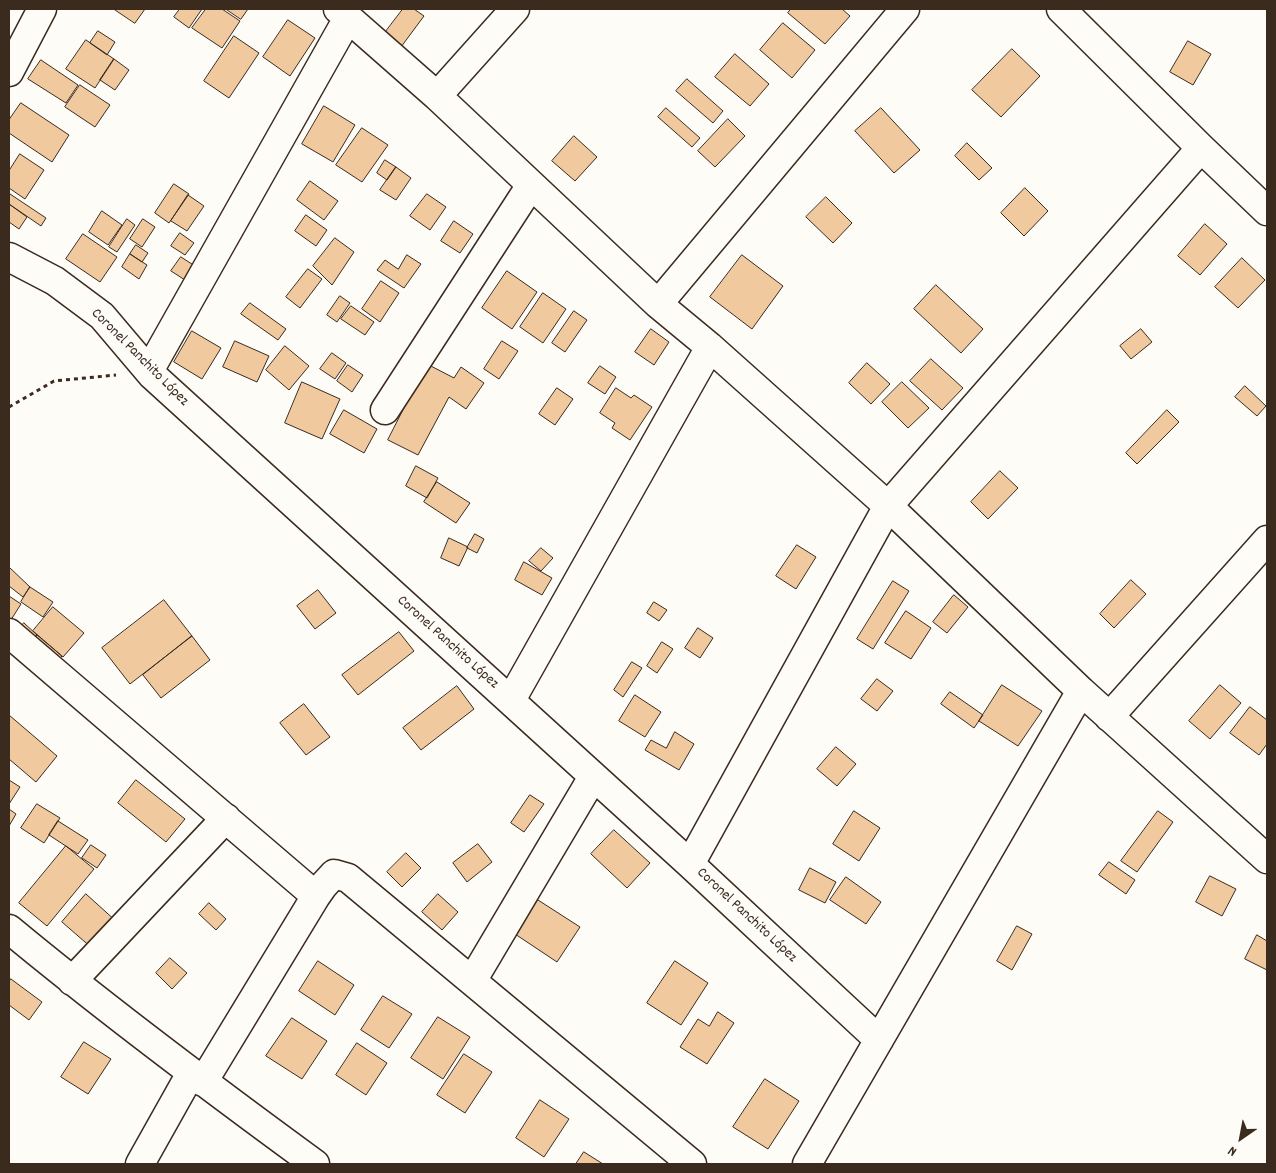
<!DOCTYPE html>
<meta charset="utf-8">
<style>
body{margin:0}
#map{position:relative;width:1276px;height:1173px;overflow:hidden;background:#fdfcf7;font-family:Dekko,sans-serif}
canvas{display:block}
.frame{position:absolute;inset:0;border:10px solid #3b2a1e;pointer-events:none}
.north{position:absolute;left:1216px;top:1113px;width:50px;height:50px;-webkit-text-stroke:4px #fdfcf7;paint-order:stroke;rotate:213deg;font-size:14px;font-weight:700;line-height:20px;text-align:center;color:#3b2a1e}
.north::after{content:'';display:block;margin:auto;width:18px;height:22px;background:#3b2a1e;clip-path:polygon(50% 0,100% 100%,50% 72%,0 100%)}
</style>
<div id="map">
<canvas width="1276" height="1173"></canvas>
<div class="frame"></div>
<div class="north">N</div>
</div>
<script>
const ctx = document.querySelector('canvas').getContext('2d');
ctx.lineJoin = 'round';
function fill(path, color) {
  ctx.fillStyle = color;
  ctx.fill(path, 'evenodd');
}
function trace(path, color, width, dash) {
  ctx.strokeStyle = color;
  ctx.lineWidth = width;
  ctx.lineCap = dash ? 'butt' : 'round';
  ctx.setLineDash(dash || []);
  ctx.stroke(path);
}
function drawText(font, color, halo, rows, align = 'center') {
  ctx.font = font + ' Dekko,sans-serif';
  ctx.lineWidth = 4.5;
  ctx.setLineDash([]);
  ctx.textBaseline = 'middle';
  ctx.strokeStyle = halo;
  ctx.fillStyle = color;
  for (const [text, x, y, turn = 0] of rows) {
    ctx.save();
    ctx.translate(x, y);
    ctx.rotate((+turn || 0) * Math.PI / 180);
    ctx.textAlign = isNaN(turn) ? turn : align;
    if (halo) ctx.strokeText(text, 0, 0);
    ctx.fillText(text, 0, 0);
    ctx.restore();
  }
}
const building = new Path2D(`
 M 114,9 L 145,9 L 135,23 Z
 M 180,9 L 202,9 L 189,28 L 174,17 Z
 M 206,9 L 222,9 L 240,21 L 222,48 L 192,28 Z
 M 226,9 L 248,9 L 241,19 Z
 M 403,9 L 414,9 L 424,16 L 401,47 L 384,34 Z
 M 791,9 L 842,9 L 850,16 L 825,44 L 788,13 Z
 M 288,20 L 315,38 L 290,76 L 263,57 Z
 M 783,23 L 815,50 L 792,78 L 760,50 Z
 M 98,31 L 115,42 L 107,55 L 90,43 Z
 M 234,36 L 259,53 L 229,98 L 204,81 Z
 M 86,40 L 114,59 L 95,88 L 66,69 Z
 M 1188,41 L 1211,54 L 1193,85 L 1170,72 Z
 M 1012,49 L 1040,76 L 1001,117 L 972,90 Z
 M 735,54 L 769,84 L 750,106 L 715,77 Z
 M 114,59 L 129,70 L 115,90 L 100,80 Z
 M 41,60 L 78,85 L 66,103 L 28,79 Z
 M 687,79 L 723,111 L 713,123 L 676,91 Z
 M 80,85 L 110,105 L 95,127 L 65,107 Z
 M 21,103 L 69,135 L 52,162 L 9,133 L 9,120 Z
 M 324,106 L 355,125 L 333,162 L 302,144 Z
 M 666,108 L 700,138 L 692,147 L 658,117 Z
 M 881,108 L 920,150 L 894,173 L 855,131 Z
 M 728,119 L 745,136 L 715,167 L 698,151 Z
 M 362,128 L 388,145 L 362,182 L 336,165 Z
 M 574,136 L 597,157 L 575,181 L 552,161 Z
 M 967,143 L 992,168 L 979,180 L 955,156 Z
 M 20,154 L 44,170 L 25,199 L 9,188 L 9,171 Z
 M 385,160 L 396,167 L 387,180 L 377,173 Z
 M 396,167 L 411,178 L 396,200 L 380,190 Z
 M 310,181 L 338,201 L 324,220 L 297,200 Z
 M 174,184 L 189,194 L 169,223 L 155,213 Z
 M 1025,188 L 1048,211 L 1024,236 L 1001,213 Z
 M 10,194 L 46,218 L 41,226 L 9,204 Z
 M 427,194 L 446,207 L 430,230 L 410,216 Z
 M 188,195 L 204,206 L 187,231 L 171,221 Z
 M 826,197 L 852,223 L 833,243 L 806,217 Z
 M 9,204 L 27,217 L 19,229 L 9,222 Z
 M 102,211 L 122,225 L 108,245 L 89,232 Z
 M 306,215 L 327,230 L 316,246 L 295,231 Z
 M 127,219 L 135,225 L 117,252 L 109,247 Z
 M 143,219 L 155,227 L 142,247 L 130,239 Z
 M 454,221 L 473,234 L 460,253 L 441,241 Z
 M 1205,224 L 1227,244 L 1200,275 L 1178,256 Z
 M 180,233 L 194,243 L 185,255 L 171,246 Z
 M 83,234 L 117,257 L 100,282 L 66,259 Z
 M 335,238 L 354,252 L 332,285 L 313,266 Z
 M 136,245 L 148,253 L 142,262 L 130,254 Z
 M 130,254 L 147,265 L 139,279 L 122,267 Z
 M 407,255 L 421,264 L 404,288 L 377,270 L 385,260 L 398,269 Z
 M 742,255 L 783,286 L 752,329 L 710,297 Z
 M 181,257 L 195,266 L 185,280 L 171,271 Z
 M 1242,258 L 1265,280 L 1238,308 L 1215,287 Z
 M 308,269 L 322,279 L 300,308 L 286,297 Z
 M 507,271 L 537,292 L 512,329 L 482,308 Z
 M 381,281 L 399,293 L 380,322 L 362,309 Z
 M 936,285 L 983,329 L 961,353 L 914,309 Z
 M 543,293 L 566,309 L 543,343 L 520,327 Z
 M 340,296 L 350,303 L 337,322 L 327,315 Z
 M 250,303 L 286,329 L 278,340 L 241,314 Z
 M 351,306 L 374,322 L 365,335 L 341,319 Z
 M 574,311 L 587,320 L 565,352 L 552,343 Z
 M 651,329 L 669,342 L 654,365 L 635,352 Z
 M 1141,329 L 1152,342 L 1131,359 L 1120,346 Z
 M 192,331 L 221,348 L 202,379 L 174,362 Z
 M 235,341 L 269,356 L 257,382 L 223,367 Z
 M 502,341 L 518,351 L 499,379 L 484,369 Z
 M 285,346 L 309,366 L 289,390 L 266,370 Z
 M 332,353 L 346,363 L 335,379 L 320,369 Z
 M 931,359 L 963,388 L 942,410 L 910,381 Z
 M 867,363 L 890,384 L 871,404 L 849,383 Z
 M 427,364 L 454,378 L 461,367 L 484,383 L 466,409 L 449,397 L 418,455 L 388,440 Z
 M 348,365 L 363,375 L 352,392 L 337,381 Z
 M 600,366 L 616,377 L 605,394 L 588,383 Z
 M 302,382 L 340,399 L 322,439 L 285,423 Z
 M 902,382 L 929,408 L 908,428 L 882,402 Z
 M 1245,386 L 1266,406 L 1257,416 L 1235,397 Z
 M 557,388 L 573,399 L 555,425 L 539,414 Z
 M 616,388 L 631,398 L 634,395 L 652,407 L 630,440 L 612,428 L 615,423 L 600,413 Z
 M 344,410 L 377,429 L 364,453 L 330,434 Z
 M 1167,410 L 1179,422 L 1137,464 L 1126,453 Z
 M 416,466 L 438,478 L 427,498 L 406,486 Z
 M 1000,471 L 1018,488 L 988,519 L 971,502 Z
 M 437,482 L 470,503 L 456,523 L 424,502 Z
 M 475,534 L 484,539 L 477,553 L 467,548 Z
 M 449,538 L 468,547 L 459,566 L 441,558 Z
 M 797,545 L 816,557 L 796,589 L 776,576 Z
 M 541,548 L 553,558 L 541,571 L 529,561 Z
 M 524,562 L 552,578 L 542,595 L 515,580 Z
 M 9,567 L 30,587 L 23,597 L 9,586 Z
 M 1131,580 L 1146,594 L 1114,628 L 1100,614 Z
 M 893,581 L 909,591 L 873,649 L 857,639 Z
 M 30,587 L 53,602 L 43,617 L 21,602 Z
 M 318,590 L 336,613 L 315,629 L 297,606 Z
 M 954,595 L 968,607 L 947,633 L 933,622 Z
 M 9,596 L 21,604 L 9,623 Z
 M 164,600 L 192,636 L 130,684 L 102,648 Z
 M 654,602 L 667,610 L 659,621 L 647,613 Z
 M 53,607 L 84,633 L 63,657 L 33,631 Z
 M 906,611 L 931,628 L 911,659 L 885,643 Z
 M 24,623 L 37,635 L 27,647 L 13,635 Z
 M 698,628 L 713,638 L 700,658 L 685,648 Z
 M 399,632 L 414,651 L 358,695 L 342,675 Z
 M 37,635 L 62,656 L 52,669 L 27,647 Z
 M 192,636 L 210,660 L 161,698 L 143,675 Z
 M 662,642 L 673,649 L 657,673 L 647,666 Z
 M 632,662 L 642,668 L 623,697 L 614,690 Z
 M 877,679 L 893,691 L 877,711 L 861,699 Z
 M 1002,685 L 1042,711 L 1018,746 L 979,721 Z
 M 1220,685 L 1241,703 L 1210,739 L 1189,721 Z
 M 457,686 L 474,709 L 421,750 L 403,728 Z
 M 950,692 L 983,715 L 974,728 L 941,704 Z
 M 635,695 L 661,712 L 645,737 L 619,721 Z
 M 304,704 L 330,737 L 306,755 L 280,723 Z
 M 1250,707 L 1267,720 L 1267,744 L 1259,755 L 1230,733 Z
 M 9,715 L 57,756 L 36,782 L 9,759 Z
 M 675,732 L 694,744 L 679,770 L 645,750 L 651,740 L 666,748 Z
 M 836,747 L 856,764 L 837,786 L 817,769 Z
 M 9,780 L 20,787 L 9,804 Z
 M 136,780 L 185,819 L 166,842 L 118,803 Z
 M 530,795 L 544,804 L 524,832 L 511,823 Z
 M 37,804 L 60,818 L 44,843 L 21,828 Z
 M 9,809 L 16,814 L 9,826 Z
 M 854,811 L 880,828 L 859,861 L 833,844 Z
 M 1158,811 L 1173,822 L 1137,872 L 1121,861 Z
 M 58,821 L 88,840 L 78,854 L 49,835 Z
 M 614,830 L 650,863 L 627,888 L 591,854 Z
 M 478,844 L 492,862 L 467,882 L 453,863 Z
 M 91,845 L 106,855 L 97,868 L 82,858 Z
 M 66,846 L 94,869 L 47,926 L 19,903 Z
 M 406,853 L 421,868 L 402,887 L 387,872 Z
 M 1109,862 L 1135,880 L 1126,894 L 1099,875 Z
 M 810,868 L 836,882 L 825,903 L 799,890 Z
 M 1210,876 L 1236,889 L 1222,916 L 1196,902 Z
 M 846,877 L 881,902 L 866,924 L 830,900 Z
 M 86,894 L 117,922 L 93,949 L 62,922 Z
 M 438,894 L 458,912 L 442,930 L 422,912 Z
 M 538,900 L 580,927 L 557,962 L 515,934 Z
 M 209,903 L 226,919 L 216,930 L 199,914 Z
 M 1017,926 L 1032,934 L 1012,970 L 997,961 Z
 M 1257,935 L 1267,941 L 1267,970 L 1245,959 Z
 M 170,958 L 187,973 L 172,989 L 156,973 Z
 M 318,961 L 354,985 L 335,1015 L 299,991 Z
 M 675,961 L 708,983 L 681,1025 L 647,1003 Z
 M 11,979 L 42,1002 L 29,1020 L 9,1005 L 9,982 Z
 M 383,996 L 412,1014 L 389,1048 L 361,1030 Z
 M 718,1012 L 734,1023 L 707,1064 L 680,1047 L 698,1019 L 709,1026 Z
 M 438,1017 L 470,1037 L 443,1079 L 411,1058 Z
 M 292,1018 L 327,1041 L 302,1079 L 266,1056 Z
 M 84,1042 L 111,1059 L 88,1094 L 61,1077 Z
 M 357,1043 L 387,1063 L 366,1095 L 336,1075 Z
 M 464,1054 L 492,1072 L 465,1113 L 437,1095 Z
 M 765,1079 L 799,1101 L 768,1149 L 733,1127 Z
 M 540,1100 L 569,1119 L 544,1157 L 516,1138 Z
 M 584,1152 L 603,1164 L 576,1164 Z`);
const path = new Path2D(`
 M 9,407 L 54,381 L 116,375`);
const minor = new Path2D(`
 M 338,9 L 437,96 L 658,304 L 710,347 L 888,506 L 1081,691 L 1267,859
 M 1061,9 L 1201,148 L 1267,211
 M 9,72 L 42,9
 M 437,96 L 515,9
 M 9,257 L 55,281 L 102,316 L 152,375 L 690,864 L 879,1040
 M 658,304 L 905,9
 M 149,371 L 348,18
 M 385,410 L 531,185
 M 9,633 L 316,896
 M 511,700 L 710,347
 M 1109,717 L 1267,540
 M 690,864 L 888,506 L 1201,148
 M 9,929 C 108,1011 211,1088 315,1164
 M 72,981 L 226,818
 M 472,981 L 593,777
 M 203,1082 L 316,896 L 323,886 L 334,874 L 348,878 L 692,1164
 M 140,1164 L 191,1073
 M 807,1164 L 1081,691`);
const streetNames = [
 ["Coronel Panchito López",139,358,45],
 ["Coronel Panchito López",447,643,42],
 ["Coronel Panchito López",746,916,43]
];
fill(building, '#f0c99f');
trace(building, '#3b2a1e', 1);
trace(minor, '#3b2a1e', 31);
trace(path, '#3b2a1e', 3, [4, 4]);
trace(minor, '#fdfcf7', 28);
drawText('15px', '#3b2a1e', '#fdfcf7', streetNames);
</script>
